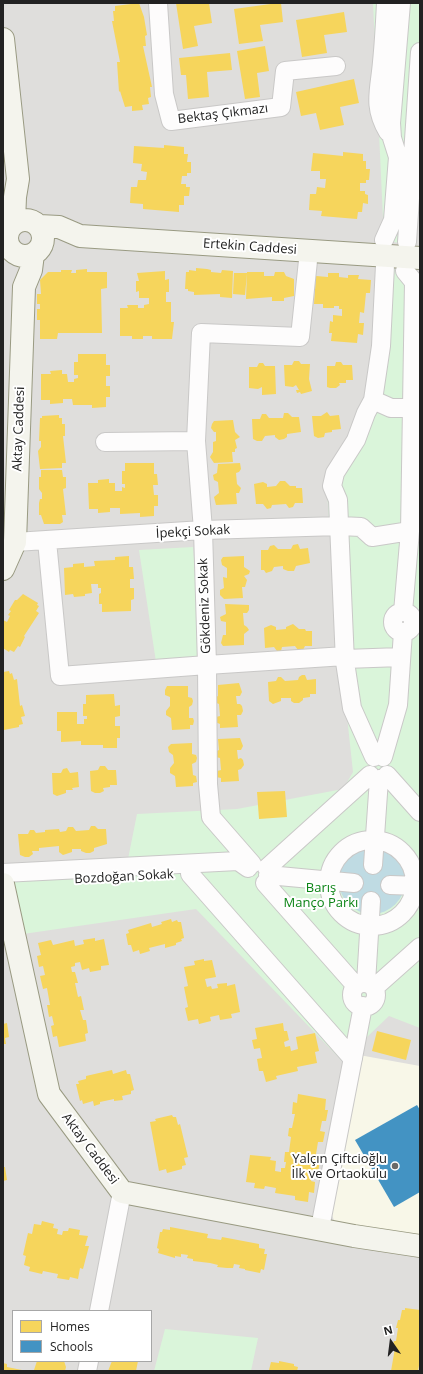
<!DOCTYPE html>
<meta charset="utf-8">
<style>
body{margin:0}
#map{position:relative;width:423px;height:1374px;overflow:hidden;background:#f0eeeb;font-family:"Open Sans",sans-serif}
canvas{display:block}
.frame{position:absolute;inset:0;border:4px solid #222;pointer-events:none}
.legend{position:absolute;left:12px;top:1310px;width:140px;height:52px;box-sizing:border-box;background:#fff;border:1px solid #a7a7a7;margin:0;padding:5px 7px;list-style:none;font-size:12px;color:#222}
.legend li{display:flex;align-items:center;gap:8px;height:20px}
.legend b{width:20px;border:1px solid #a7a7a7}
.north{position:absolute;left:371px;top:1322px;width:40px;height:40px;-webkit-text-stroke:3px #fff;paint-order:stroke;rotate:346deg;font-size:11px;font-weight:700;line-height:16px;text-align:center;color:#222}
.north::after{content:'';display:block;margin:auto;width:14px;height:18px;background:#222;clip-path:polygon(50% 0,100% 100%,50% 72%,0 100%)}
</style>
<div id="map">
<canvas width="423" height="1374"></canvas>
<div class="frame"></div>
<ul class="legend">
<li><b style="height:11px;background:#f6d55c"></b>Homes</li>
<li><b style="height:11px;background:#4393c3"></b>Schools</li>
</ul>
<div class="north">N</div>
</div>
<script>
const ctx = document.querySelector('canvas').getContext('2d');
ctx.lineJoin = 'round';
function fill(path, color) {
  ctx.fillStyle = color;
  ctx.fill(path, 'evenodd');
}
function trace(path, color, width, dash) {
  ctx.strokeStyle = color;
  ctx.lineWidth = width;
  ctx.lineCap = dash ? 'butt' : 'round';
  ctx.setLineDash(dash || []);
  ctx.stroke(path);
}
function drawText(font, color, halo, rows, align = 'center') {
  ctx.font = font + ' "Open Sans",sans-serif';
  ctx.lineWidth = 4;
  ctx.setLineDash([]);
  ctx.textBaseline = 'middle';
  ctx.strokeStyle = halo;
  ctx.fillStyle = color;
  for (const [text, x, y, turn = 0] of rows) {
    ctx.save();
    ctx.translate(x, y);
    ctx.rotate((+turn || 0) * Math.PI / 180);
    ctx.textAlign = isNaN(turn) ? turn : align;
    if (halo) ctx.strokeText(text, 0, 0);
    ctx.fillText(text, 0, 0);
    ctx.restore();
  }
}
const residential = new Path2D(`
 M 3,3 L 420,3 L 420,1371 L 3,1371 ZM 13,1311 L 151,1311 L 151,1361 L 13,1361 Z`);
const education = new Path2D(`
 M 359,1055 L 420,1066 L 420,1237 L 335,1223 L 328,1205 Z`);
const park = new Path2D(`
 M 373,3 L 420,3 L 420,123 L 415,246 L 384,240 Z
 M 380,266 L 420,274 L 420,1028 L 389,1016 L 342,1061 L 196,909 L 23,934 L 5,867 L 128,859 L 137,814 L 237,809 L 343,789 L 353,772 L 335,605 L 327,492 L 371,407 Z
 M 193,547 L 202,665 L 156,662 L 139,550 Z
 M 165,1329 L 258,1338 L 251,1371 L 154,1371 Z`);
const water = new Path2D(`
 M339 881a33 33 0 1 1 66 0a33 33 0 1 1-66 0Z`);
const homes = new Path2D(`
 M 139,3 L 144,17 L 147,35 L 145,36 L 146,46 L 143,46 L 152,87 L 150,87 L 151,97 L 148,98 L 149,104 L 142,105 L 143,110 L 132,111 L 132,106 L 125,107 L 120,91 L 119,92 L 117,62 L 120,62 L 112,21 L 114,21 L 113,11 L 115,11 L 115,6 Z
 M 176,3 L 209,3 L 212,23 L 194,26 L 198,46 L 183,49 Z
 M 278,3 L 281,3 L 283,22 L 260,25 L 263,41 L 239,44 L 234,9 Z
 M 344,12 L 347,32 L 324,35 L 327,53 L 302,57 L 296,20 Z
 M 265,46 L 269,71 L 257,73 L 260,97 L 245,99 L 237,51 Z
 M 230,53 L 232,70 L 207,72 L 209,97 L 188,99 L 186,75 L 181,75 L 179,58 Z
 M 354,79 L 359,103 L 340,107 L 344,125 L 320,130 L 316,113 L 301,116 L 296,92 Z
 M 164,145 L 184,147 L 184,154 L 188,154 L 187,162 L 191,162 L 191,173 L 187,173 L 187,176 L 182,176 L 181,184 L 186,184 L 186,187 L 190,187 L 189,196 L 184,196 L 184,205 L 179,205 L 179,212 L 143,209 L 143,204 L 130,203 L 131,187 L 137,187 L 138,180 L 146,180 L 147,172 L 141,171 L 142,164 L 133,163 L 134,146 L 164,148 Z
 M 343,152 L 363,154 L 363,161 L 366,161 L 366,169 L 370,169 L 369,180 L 366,180 L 366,183 L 360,183 L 360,191 L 365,191 L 365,194 L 368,195 L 368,204 L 363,203 L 362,212 L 358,212 L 357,219 L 321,216 L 322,211 L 309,210 L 310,194 L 316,194 L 317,187 L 325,188 L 326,179 L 320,179 L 320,171 L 311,171 L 313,153 L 343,156 Z
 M 196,268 L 207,269 L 211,270 L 211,272 L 221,273 L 222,270 L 233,271 L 232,298 L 220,297 L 220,294 L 194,295 L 194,292 L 188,291 L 188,289 L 185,289 L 186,272 L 189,272 L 189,270 L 196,271 Z
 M 87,269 L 87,272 L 107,272 L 107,288 L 101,289 L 102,333 L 58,333 L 57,339 L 40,339 L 40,320 L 37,320 L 37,309 L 40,309 L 40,304 L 37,304 L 37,294 L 41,294 L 40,280 L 48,272 L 61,272 L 61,270 L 72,270 L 71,273 L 76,273 L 76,270 Z
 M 165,271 L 165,280 L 169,279 L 169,292 L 166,292 L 166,302 L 171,302 L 171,322 L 174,322 L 172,339 L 152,339 L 152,336 L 143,336 L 143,339 L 132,339 L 132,336 L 120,336 L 120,308 L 128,308 L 127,305 L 138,305 L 138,308 L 144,308 L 144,305 L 149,304 L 149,298 L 139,298 L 139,291 L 136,292 L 136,281 L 139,281 L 137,273 Z
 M 247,272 L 264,272 L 264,276 L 274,276 L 275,272 L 284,272 L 286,276 L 294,279 L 294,296 L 284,298 L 284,301 L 272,301 L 272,297 L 246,299 Z
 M 234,273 L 247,273 L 245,295 L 233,294 Z
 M 328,273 L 339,273 L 339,277 L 348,278 L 348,275 L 359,275 L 358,279 L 371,280 L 370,293 L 366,293 L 364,313 L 360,312 L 359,323 L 364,323 L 363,335 L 358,334 L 357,343 L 331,341 L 332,333 L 329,333 L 330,321 L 333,322 L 333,315 L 342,316 L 342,309 L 339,309 L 339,306 L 334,306 L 334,308 L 323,308 L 323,304 L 314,304 L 316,276 L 328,277 Z
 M 78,354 L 106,354 L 106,365 L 110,365 L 110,376 L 106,376 L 106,386 L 110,386 L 110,397 L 106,397 L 106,407 L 92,408 L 92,405 L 73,405 L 72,399 L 63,399 L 63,403 L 50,404 L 50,400 L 41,400 L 41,374 L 51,374 L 50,371 L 62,370 L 62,374 L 67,374 L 68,382 L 74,382 L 74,379 L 78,378 L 78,375 L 74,375 L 74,362 L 78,362 Z
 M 294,361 L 299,361 L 301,364 L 310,364 L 309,379 L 312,391 L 301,394 L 300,392 L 297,393 L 296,390 L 299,390 L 296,385 L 293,387 L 285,386 L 284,365 L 292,365 Z
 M 336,362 L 341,362 L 343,365 L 352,365 L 353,380 L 346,380 L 346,383 L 339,383 L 340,385 L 336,388 L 330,388 L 327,387 L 327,366 L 335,366 Z
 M 259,363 L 263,363 L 265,366 L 275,366 L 276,394 L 262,395 L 262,387 L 258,389 L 249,388 L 249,367 L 257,367 Z
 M 327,412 L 330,416 L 339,415 L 341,429 L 332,430 L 332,432 L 325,433 L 324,437 L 318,438 L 314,436 L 312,416 L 321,416 Z
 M 284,413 L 288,413 L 292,417 L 299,417 L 301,432 L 287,434 L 287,437 L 284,439 L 279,440 L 275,437 L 275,435 L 265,436 L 262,441 L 257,441 L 253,439 L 252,419 L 260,419 L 262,414 L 266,414 L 269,418 L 283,418 Z
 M 59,415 L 59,418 L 62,418 L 62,424 L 65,424 L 65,436 L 63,436 L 66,463 L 62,463 L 62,468 L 40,469 L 38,451 L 41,447 L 41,441 L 39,441 L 40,418 L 42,418 L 42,416 Z
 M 233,420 L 235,432 L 240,437 L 235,440 L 237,448 L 235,449 L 235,452 L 232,452 L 233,462 L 214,463 L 210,457 L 213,452 L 213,442 L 216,441 L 216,432 L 214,432 L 211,428 L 212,424 L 214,421 Z
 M 125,463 L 154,463 L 154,474 L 157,474 L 158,485 L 153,485 L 154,495 L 158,495 L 158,506 L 154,506 L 154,516 L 140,517 L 140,513 L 120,514 L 120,508 L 110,508 L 110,512 L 98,513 L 98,509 L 89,509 L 88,483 L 98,483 L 98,480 L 109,479 L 109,483 L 115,483 L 115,491 L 122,491 L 122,487 L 125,488 L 125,484 L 122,484 L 122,471 L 125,471 Z
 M 240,463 L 241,469 L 239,472 L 236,473 L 237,484 L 241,488 L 239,493 L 236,493 L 237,504 L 216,505 L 214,497 L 219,493 L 218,482 L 214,480 L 213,475 L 217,473 L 218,464 Z
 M 41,470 L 62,470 L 63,477 L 66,477 L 66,488 L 63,489 L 66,515 L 62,515 L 63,522 L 60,524 L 44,524 L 41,515 L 39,515 L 39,503 L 40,499 L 42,499 L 42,493 L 39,489 L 39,477 L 41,477 Z
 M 280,481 L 285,481 L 290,486 L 296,486 L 296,488 L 302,488 L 303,503 L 295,503 L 293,507 L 289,508 L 286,504 L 272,505 L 271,508 L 267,509 L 263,504 L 256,504 L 254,484 L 263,482 L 267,484 L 267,487 L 276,486 Z
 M 298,544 L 300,549 L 308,548 L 310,563 L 296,566 L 294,571 L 288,571 L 283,569 L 283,566 L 274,567 L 272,571 L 266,573 L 264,570 L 261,570 L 261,550 L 268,550 L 270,546 L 274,545 L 278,549 L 291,549 L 293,545 Z
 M 129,556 L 129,567 L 133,567 L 134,579 L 130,579 L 130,588 L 134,588 L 134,599 L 131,600 L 131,611 L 102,612 L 102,604 L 99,604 L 99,594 L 101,593 L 101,588 L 98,588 L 98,584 L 91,584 L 92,593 L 85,594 L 85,596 L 74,597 L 73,594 L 65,595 L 64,568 L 73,567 L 73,564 L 84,563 L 84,567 L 95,566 L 94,561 L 115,560 L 115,557 Z
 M 244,556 L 244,567 L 250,571 L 249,574 L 244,576 L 247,580 L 245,587 L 242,587 L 243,598 L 224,599 L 220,595 L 220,590 L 224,588 L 223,577 L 227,578 L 227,568 L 222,565 L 221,560 L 223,557 Z
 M 23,594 L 38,603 L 37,605 L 39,606 L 36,611 L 39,613 L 24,636 L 25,637 L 20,647 L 18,646 L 14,652 L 10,650 L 9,652 L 3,648 L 3,620 L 7,622 L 10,616 L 8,615 L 11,611 L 9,610 L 15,600 L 17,600 Z
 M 225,604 L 249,605 L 249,610 L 247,613 L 243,613 L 244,625 L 247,627 L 249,630 L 244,634 L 244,645 L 223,646 L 221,643 L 223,635 L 226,635 L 226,622 L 221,621 L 220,617 L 226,614 Z
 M 293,624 L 299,629 L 305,629 L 306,631 L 312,631 L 312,646 L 305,646 L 303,650 L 298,650 L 295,646 L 282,647 L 281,651 L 277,651 L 274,647 L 265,648 L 264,628 L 271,625 L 276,627 L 276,630 L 286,629 L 286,627 Z
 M 9,671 L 10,674 L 12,673 L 14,680 L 17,679 L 20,706 L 22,705 L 25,716 L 21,717 L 23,724 L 19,725 L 19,727 L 4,730 L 3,672 Z
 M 302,675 L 305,675 L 307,680 L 316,679 L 316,694 L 310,694 L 310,697 L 303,698 L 303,700 L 299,703 L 294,703 L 291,701 L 291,698 L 281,698 L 281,701 L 273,704 L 269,701 L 268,682 L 276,681 L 278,677 L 281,677 L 285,681 L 298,680 L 299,677 Z
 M 239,683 L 242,692 L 240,696 L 236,696 L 237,704 L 240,704 L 242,706 L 243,711 L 241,715 L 237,715 L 238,727 L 220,728 L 220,724 L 215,722 L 216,717 L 220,716 L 219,704 L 214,702 L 216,697 L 218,696 L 218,685 Z
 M 167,686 L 188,686 L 188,697 L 192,698 L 193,701 L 192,705 L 189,707 L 189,718 L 193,718 L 194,721 L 193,725 L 190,725 L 190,729 L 172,730 L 171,718 L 166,715 L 166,711 L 170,706 L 170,697 L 165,695 L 165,690 Z
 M 114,694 L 115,706 L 120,705 L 120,716 L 115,717 L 115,726 L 120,726 L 120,738 L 117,738 L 117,748 L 103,748 L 103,745 L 81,745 L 81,741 L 61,742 L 61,731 L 57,731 L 57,712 L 77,712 L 77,724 L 84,724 L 84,719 L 87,719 L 87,716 L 83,716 L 83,704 L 86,704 L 86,695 Z
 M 240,738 L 243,746 L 241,750 L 237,750 L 238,759 L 241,758 L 243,760 L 244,765 L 241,769 L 238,770 L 239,781 L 221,782 L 221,778 L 216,777 L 217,771 L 221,770 L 220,758 L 216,757 L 217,751 L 219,750 L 218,739 Z
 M 192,743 L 192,754 L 196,755 L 197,758 L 196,762 L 192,764 L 193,775 L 196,776 L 197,782 L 193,783 L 193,786 L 176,787 L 175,776 L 170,773 L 170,768 L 174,763 L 173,755 L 169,752 L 168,747 L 171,744 Z
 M 100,766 L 105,766 L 108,770 L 116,770 L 117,785 L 110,785 L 110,787 L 103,788 L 104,791 L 100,793 L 95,793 L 91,791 L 90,771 L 98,770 Z
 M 67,768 L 70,773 L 78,772 L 79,787 L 72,788 L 73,790 L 66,790 L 66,793 L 57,796 L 53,794 L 52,773 L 61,773 L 63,769 Z
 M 285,791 L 287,817 L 259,819 L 257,792 Z
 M 91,826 L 95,826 L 98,829 L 106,829 L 107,844 L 94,848 L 94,851 L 90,853 L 86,853 L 81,851 L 81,849 L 72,849 L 72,852 L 63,855 L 59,852 L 59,846 L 39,848 L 39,851 L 32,851 L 33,854 L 29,857 L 25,857 L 20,855 L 18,834 L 28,834 L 30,830 L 34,830 L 36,833 L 45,832 L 45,830 L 59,829 L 60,832 L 66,831 L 68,827 L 73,827 L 76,831 L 89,830 Z
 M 171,919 L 172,922 L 177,920 L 178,922 L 181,922 L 184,938 L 181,939 L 182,941 L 176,943 L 176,945 L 165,948 L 165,944 L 149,948 L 150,951 L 140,954 L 139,950 L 133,952 L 131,945 L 128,945 L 126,934 L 129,933 L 128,930 L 151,923 L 152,927 L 162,924 L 161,922 Z
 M 95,938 L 95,941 L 104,939 L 109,965 L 101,966 L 101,970 L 90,972 L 89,968 L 82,970 L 80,962 L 75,963 L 75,966 L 71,967 L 72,972 L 75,972 L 78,983 L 75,983 L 78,997 L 81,996 L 84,1010 L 80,1010 L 83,1020 L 86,1020 L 88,1033 L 85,1034 L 86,1041 L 59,1047 L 57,1036 L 53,1037 L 51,1026 L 54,1025 L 52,1016 L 49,1017 L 47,1005 L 50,1005 L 47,988 L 43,989 L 40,976 L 45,975 L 43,966 L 39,967 L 37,956 L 41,955 L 38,943 L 51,940 L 53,945 L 74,940 L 75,946 L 84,944 L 83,940 Z
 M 204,959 L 204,961 L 212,960 L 216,977 L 205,979 L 207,987 L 211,986 L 212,989 L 218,988 L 217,984 L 227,983 L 227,986 L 235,984 L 240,1012 L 231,1014 L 232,1018 L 220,1020 L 219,1015 L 210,1017 L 211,1021 L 199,1024 L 198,1019 L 188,1021 L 185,1008 L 188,1007 L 184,987 L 188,986 L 184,967 L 195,965 L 194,961 Z
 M 7,1023 L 9,1037 L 5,1038 L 6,1044 L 3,1044 L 3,1024 Z
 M 283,1023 L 284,1031 L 287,1031 L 289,1040 L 284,1042 L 285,1047 L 290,1046 L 291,1051 L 298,1049 L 296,1037 L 315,1033 L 319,1051 L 315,1052 L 317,1063 L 297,1067 L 298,1071 L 276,1076 L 277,1079 L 266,1082 L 263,1071 L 259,1071 L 257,1059 L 262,1058 L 260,1048 L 254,1049 L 252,1040 L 257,1039 L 255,1028 Z
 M 377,1031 L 411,1040 L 406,1060 L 372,1051 Z
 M 112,1070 L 113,1074 L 126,1070 L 127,1074 L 130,1074 L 134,1090 L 131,1091 L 131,1094 L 122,1096 L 123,1100 L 114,1101 L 114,1099 L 100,1102 L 100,1104 L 94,1106 L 93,1101 L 83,1104 L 82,1100 L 80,1101 L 76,1084 L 79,1084 L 78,1081 L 86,1079 L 86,1076 Z
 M 298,1094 L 326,1099 L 325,1110 L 328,1110 L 326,1121 L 322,1121 L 320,1131 L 325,1132 L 323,1142 L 318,1142 L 315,1160 L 320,1160 L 318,1173 L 312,1172 L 311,1181 L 315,1182 L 314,1193 L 309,1192 L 308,1202 L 295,1200 L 295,1196 L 275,1193 L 276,1188 L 265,1186 L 264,1189 L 254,1188 L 255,1183 L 246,1182 L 250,1155 L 271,1157 L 270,1160 L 276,1161 L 275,1171 L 281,1172 L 281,1168 L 285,1168 L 286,1162 L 284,1162 L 285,1152 L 289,1152 L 291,1137 L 288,1136 L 289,1128 L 292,1128 L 295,1114 L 292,1114 L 293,1102 L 297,1103 Z
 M 172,1115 L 173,1117 L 176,1117 L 178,1125 L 180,1124 L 188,1157 L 184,1158 L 186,1165 L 182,1166 L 182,1169 L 167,1173 L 166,1169 L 159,1171 L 150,1122 L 156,1121 L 155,1119 Z
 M 3,1167 L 5,1167 L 7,1180 L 3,1181 Z
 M 42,1221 L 54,1224 L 53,1228 L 58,1229 L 57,1234 L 62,1235 L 63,1231 L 68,1231 L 69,1228 L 80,1230 L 79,1235 L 88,1236 L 85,1246 L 89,1246 L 83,1269 L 80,1268 L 78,1279 L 70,1277 L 69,1280 L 57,1278 L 58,1274 L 43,1271 L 42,1274 L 29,1271 L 30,1267 L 24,1265 L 26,1256 L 23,1255 L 28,1233 L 32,1234 L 34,1224 L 41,1225 Z
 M 170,1227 L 208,1234 L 207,1238 L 221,1240 L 222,1237 L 259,1244 L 259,1248 L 265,1249 L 264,1254 L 267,1254 L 264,1270 L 261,1269 L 260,1273 L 245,1270 L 245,1269 L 239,1268 L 240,1265 L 234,1264 L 233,1268 L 227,1268 L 217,1267 L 218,1265 L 210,1263 L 193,1261 L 193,1259 L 187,1258 L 188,1255 L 181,1254 L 181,1257 L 175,1256 L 175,1258 L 158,1253 L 159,1249 L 157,1248 L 160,1232 L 162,1232 L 163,1229 L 170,1230 Z
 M 405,1308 L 420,1310 L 420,1360 L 418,1371 L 391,1371 L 395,1348 L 392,1348 L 394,1341 L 396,1341 L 398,1328 L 396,1328 L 398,1320 L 400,1320 L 402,1310 L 405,1310 Z
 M 37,1361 L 64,1361 L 66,1367 L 65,1371 L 37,1371 L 34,1370 Z
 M 112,1361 L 138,1361 L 136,1371 L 108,1371 Z
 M 279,1361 L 294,1364 L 294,1366 L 298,1367 L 297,1371 L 267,1371 L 269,1370 L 271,1362 L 279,1363 Z
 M 3,1363 L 7,1364 L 7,1367 L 27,1371 L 3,1371 Z`);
const schools = new Path2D(`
 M 417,1105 L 420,1110 L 420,1192 L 394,1207 L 355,1140 Z`);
const street = new Path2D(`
 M 158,3 L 164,94 L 171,121 L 281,107 L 285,71 L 336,66
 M 386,3 C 385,23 384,43 382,62 C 380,89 372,106 388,132
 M 384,240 L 393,220 L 398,157 L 392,138 L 391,123 L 401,3
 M 407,242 L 420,52
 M 373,400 L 391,408 L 413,408
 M 196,441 L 201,333 L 300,337 L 309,251
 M 105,442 L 196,441 L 203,530 L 207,665 L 345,656
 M 47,541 L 60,676 L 207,665 L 208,784 L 211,817 L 252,864
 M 15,542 L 203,530 L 340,526 L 361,527 L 372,537 L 410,531
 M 403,612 L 410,531 L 414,282 L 405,271
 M393 622a10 10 0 1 1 20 0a10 10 0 1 1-20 0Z
 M 345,659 L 401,657
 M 374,757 L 352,708 L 345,662 L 338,500 L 332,486 L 335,473 L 356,440 L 366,413 L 373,400 L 381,346 L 385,265
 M 383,757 L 398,705 L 403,632
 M 387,775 L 420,812
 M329 883a43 43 0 1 1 86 0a43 43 0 1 1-86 0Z
 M 373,865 L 379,779
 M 267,868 L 370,775
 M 3,873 L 238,861 L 248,868
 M 190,874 L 353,1059
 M 268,875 L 354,883
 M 265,883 L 356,986
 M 390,885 L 420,886
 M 366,983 L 371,901
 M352 995a12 12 0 1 1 24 0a12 12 0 1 1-24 0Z
 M 374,988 L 420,947
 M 320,1228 L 363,1006
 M 99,1311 L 122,1192
 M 87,1371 L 89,1361`);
const secondary = new Path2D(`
 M 3,39 L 18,179 L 15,197 L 14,222
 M7 238a18 18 0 1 1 36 0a18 18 0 1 1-36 0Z
 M 39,226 L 59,227 L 80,236 L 420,258
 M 3,569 L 15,542 L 24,287 L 31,270 L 33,254
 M 3,884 L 49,1094 L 122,1192 L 354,1236 L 420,1246`);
const markers = [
 [395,1166,4,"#6a6968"]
];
const streetNames = [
 ["Bektaş Çıkmazı",223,114,-7],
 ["Ertekin Caddesi",250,247,4],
 ["Aktay Caddesi",19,429,-88],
 ["İpekçi Sokak",193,532,-3],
 ["Gökdeniz Sokak",205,606,-92],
 ["Bozdoğan Sokak",124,877,-3],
 ["Aktay Caddesi",90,1149,53]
];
const parkNames = [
 ["Barış",321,888],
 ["Manço Parkı",321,903]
];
const poiNames = [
 ["Yalçın Çiftcioğlu",387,1159],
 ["İlk ve Ortaokulu",387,1174]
];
fill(residential, '#dfdedc');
fill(education, '#f8f7e8');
fill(park, '#daf5da');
fill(water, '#bfdbe3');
fill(homes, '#f6d55c');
fill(schools, '#4393c3');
trace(street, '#c9c8c7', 20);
trace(secondary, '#999a82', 24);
trace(street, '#fdfcfc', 18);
trace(secondary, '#f4f4ed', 22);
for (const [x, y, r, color] of markers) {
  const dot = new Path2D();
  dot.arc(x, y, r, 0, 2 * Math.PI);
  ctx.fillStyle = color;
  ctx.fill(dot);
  trace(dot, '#fff', 1.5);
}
drawText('13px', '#222', '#fff', streetNames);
drawText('13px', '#0c8416', '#fff', parkNames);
drawText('13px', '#222', '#fff', poiNames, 'right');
</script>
